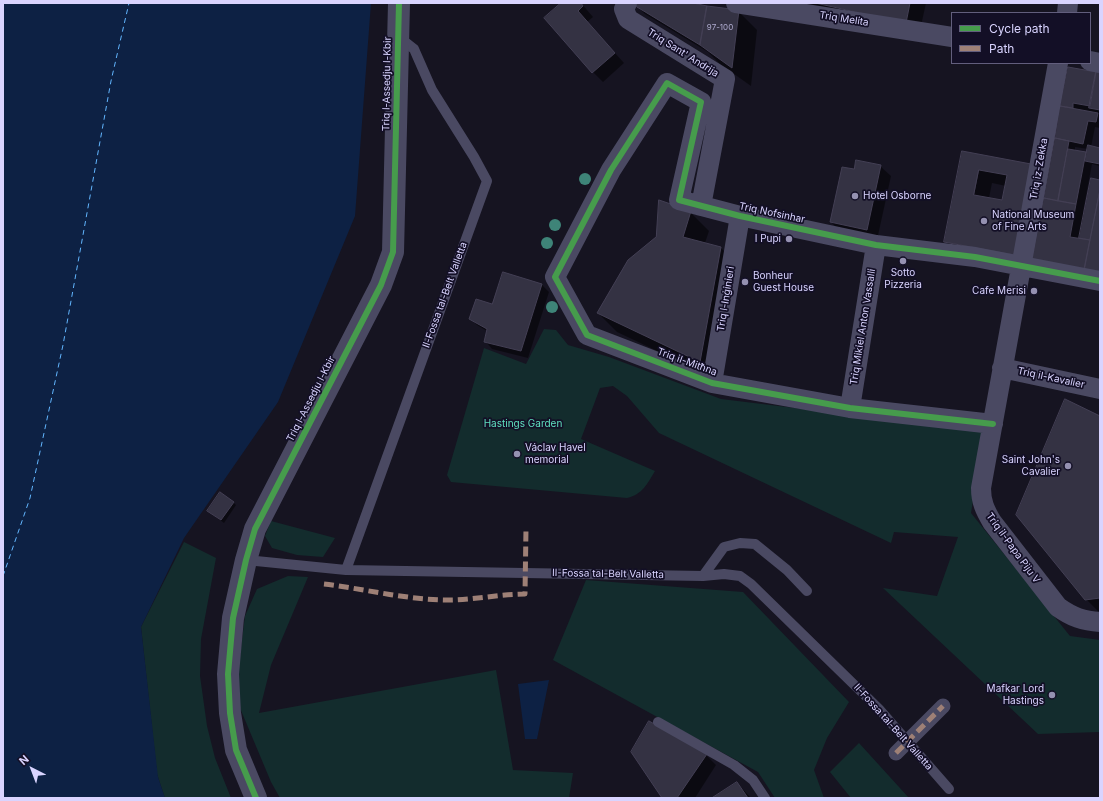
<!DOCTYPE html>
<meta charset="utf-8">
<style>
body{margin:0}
#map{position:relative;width:1103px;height:801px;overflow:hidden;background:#161421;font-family:Inter,sans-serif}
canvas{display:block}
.frame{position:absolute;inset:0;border:4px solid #d9d4ff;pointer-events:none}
.legend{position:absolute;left:951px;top:12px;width:140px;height:52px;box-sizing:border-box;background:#130f26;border:1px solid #625e7d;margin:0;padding:5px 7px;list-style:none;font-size:12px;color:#d9d4ff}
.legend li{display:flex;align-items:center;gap:8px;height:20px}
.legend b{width:20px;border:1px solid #625e7d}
.north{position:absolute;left:12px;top:749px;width:40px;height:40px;-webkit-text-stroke:3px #130f26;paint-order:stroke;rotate:318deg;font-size:11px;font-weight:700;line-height:16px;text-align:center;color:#d9d4ff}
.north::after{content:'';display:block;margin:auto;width:14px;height:18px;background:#d9d4ff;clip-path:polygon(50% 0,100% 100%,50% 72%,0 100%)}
</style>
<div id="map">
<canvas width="1103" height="801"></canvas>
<div class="frame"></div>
<ul class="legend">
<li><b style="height:5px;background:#469c4c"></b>Cycle path</li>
<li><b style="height:5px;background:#9e8076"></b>Path</li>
</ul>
<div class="north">N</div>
</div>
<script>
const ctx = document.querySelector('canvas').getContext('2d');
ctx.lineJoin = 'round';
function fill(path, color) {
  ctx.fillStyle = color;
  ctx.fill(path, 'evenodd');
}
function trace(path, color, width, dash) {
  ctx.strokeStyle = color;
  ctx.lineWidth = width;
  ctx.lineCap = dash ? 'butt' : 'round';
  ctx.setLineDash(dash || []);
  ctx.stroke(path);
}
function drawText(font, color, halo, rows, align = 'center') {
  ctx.font = font + ' Inter,sans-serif';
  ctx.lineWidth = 3.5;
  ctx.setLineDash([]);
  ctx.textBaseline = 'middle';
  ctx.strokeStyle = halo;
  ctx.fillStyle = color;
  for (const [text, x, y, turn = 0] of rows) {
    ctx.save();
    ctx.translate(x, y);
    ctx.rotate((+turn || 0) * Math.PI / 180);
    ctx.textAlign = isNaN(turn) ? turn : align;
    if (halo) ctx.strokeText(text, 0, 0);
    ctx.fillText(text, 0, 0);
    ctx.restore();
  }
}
const green = new Path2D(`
 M 544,329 L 556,330 L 568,345 L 609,357 L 721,399 L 984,431 L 971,513 L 1070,636 L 1100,640 L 1100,732 L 1038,734 L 883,588 L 937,596 L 958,537 L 894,532 L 891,543 L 659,433 L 627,396 L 613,386 L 600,388 L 581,439 L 655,471 C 647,484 643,494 627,498 L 451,482 L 447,475 L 484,348 L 526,364 Z
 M 271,521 L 335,538 L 323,557 L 297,555 L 272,548 L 265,536 Z
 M 184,542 L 216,558 L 201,639 L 200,676 L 207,726 L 215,758 L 231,798 L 165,798 L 157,774 L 141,627 Z
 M 288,576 L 308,577 L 271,665 L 259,713 L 496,670 L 513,770 L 573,773 L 569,798 L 280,798 L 271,782 L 240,708 L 238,672 L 245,616 L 257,589 Z
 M 586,580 L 743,592 L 849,702 L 827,738 L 814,770 L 824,798 L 775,798 L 758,772 L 553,660 Z
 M 859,743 L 909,798 L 851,798 L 830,772 Z`);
const water = new Path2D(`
 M 3,3 L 371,3 L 355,216 L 278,402 L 184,538 L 141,627 L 158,777 L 165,798 L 3,798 Z
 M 549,680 L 537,739 L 525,739 L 518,684 Z`);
const shadow = new Path2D(`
 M 562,3 L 581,3 L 593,17 L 587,22 L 624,63 L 603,82 L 593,72 Z
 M 637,3 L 689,3 L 738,11 L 757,30 L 751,86 L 720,64 L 708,52 L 645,14 L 638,7 Z
 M 784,3 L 926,3 L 919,35 Z
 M 1100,74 L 1100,128 L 1095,127 L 1091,147 L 1100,149 L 1100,166 L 1092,164 L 1083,212 L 1085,214 L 1100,181 L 1100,284 L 1044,271 L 1045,198 L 1061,105 ZM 1075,147 L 1088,149 L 1087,153 L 1075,151 Z
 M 962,152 L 1031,165 L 1044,179 L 1027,268 L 959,255 L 945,241 ZM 992,183 L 1006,186 L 1003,201 L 989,198 Z
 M 880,166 L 891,176 L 877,240 L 841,232 L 831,222 L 855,170 Z
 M 690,212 L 709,231 L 705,243 L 721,248 L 740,267 L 719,380 L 617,332 L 598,313 Z
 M 504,273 L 542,285 L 549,292 L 528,358 L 492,349 L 486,342 L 487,331 L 477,325 L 470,318 L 492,305 Z
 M 1100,417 L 1100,613 L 1086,599 Z
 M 233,502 L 236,505 L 224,523 L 208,511 Z
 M 706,755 L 716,765 L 695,798 L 663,798 Z
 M 737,783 L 751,798 L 714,798 Z`);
const ferry = new Path2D(`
 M 3,576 L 30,498 L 63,345 L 111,81 L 129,3`);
const building = new Path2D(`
 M 561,3 L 581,3 L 583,6 L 578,11 L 615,53 L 592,73 L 544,18 Z
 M 636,3 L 693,3 L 707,6 L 700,45 L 637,7 Z
 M 816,3 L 910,3 L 906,23 Z
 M 707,6 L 739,10 L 732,68 L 700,45 Z
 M 1068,67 L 1096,72 L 1090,106 L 1073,103 L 1073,108 L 1060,106 Z
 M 1096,72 L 1100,73 L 1100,110 L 1089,108 Z
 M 1060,106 L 1098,113 L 1096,122 L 1088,121 L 1083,144 L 1055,138 Z
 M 1055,138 L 1069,141 L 1058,201 L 1044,198 Z
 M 1088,145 L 1100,148 L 1100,164 L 1085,161 Z
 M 1068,149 L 1086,152 L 1076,204 L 1058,201 Z
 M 962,151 L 1031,164 L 1014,255 L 944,242 ZM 979,170 L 1007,175 L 1002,200 L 974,195 Z
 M 856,160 L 881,165 L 867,230 L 830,222 L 842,167 L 854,169 Z
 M 1091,178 L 1100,180 L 1100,190 L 1090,240 L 1079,238 Z
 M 1100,190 L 1100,274 L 1084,271 Z
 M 1044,198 L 1076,204 L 1070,237 L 1090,240 L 1084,271 L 1032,261 Z
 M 659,200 L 691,211 L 683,237 L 721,247 L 700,362 L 597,313 L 628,260 L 656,237 Z
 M 503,272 L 542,284 L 521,351 L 484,342 L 487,329 L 469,319 L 476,299 L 492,304 Z
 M 1065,399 L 1100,416 L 1100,598 L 1085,600 L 1016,515 Z
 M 220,492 L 234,502 L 221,520 L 207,511 Z
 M 649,721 L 707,754 L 677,798 L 662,798 L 631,752 Z
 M 737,782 L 748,798 L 712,798 Z`);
const service = new Path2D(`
 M 246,560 L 346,570 L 703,576 L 724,574 L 740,576 L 751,584 L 879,709 L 949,789
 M 346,570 L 487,181 L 474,157 L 432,90 L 414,49 L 400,38
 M 703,576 L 724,547 L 740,543 L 755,544 L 787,570 L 807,591
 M 658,722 L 734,765 L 753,780 L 765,798`);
const minor = new Path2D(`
 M 627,3 L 624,9 L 628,19 L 725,79 L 701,206
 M 736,3 L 952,37
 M 1067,13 L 1068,3
 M 1090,61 L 1100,63
 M 1058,63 L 981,488 C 981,502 985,510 992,522 L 1058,607 C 1072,617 1083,621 1100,622
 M 1002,368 L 1100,389
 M 712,383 L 740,216
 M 850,408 L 876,245
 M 993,424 L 850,408 L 712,383 L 587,335 L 555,277 L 611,170 L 667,83 L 701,102 L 679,200 L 740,216 L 876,245 L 975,257 L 1100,281`);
const tertiary = new Path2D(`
 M 256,798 L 236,750 L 230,713 L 228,674 L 233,618 L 246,560 L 255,529 L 381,285 L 393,252 L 399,3`);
const pedestrianBridge = new Path2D(`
 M 896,753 L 943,706`);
const quiet = new Path2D(`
 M 324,584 C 365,589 407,600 449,600 C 474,600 500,594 525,594 L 526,528
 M 896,753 L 943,706`);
const cycleway = new Path2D(`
 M 993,424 L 850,408 L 712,383 L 587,335 L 555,277 L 611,170 L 667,83 L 701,102 L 679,200 L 740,216 L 876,245 L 975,257 L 1100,281
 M 256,798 L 236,750 L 230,713 L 228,674 L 233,618 L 246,560 L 255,529 L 381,285 L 393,252 L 399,3`);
const trees = [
 [585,179],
 [555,225],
 [547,243],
 [552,307]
];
const markers = [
 [855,196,4,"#9591b1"],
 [984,221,4,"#9591b1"],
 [789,239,4,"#9591b1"],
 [903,261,4,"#9591b1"],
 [745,282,4,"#9591b1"],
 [1034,291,4,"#9591b1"],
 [517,454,4,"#9591b1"],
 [1068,466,4,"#9591b1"],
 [1052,695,4,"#9591b1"]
];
const numberNames = [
 ["97-100",720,28]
];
const streetNames = [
 ["Triq Melita",844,19,9],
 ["Triq Sant' Andrija",683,53,32],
 ["Triq l-Assedju l-Kbir",387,84,-89],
 ["Triq iz-Zekka",1039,169,-80],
 ["Triq Nofsinhar",772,213,12],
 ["Il-Fossa tal-Belt Valletta",445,295,-70],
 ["Triq l-Inġinieri",726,299,-81],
 ["Triq Mikiel Anton Vassalli",863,327,-81],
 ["Triq il-Mitħna",687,362,20],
 ["Triq il-Kavalier",1051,378,12],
 ["Triq l-Assedju l-Kbir",311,399,-63],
 ["Triq il-Papa Piju V",1013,548,54],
 ["Il-Fossa tal-Belt Valletta",608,574,1],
 ["Il-Fossa tal-Belt Valletta",893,727,48]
];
const poiNames = [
 ["Hotel Osborne",863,196],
 ["National Museum",992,215],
 ["of Fine Arts",992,227],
 ["I Pupi",781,239,"right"],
 ["Sotto",903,273,"center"],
 ["Pizzeria",903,285,"center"],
 ["Bonheur",753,276],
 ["Guest House",753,288],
 ["Cafe Merisi",1026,291,"right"],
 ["Václav Havel",525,448],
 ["memorial",525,460],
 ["Saint John's",1060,460,"right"],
 ["Cavalier",1060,472,"right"],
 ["Mafkar Lord",1044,689,"right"],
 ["Hastings",1044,701,"right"]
];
const parkNames = [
 ["Hastings Garden",523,424]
];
fill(green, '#132c2d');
fill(water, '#0d2144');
fill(shadow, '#0007');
trace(ferry, '#62b6ff', 1, [5, 4]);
fill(building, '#343243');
trace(building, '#433f54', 1);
trace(service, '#4a4962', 10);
trace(minor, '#4a4962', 20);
trace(tertiary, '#4a4962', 22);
trace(pedestrianBridge, '#4a4962', 15);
trace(quiet, '#9e8076', 5, [10, 5]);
trace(cycleway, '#469c4c', 6);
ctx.fillStyle = '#3e8478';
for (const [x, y] of trees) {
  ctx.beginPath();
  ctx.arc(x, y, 6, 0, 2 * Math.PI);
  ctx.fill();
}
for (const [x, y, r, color] of markers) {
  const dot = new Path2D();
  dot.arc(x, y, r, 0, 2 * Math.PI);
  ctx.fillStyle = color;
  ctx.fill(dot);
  trace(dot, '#130f26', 1.5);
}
drawText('8px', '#b0acd0', null, numberNames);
drawText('10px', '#d9d4ff', '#130f26', streetNames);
drawText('10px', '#d9d4ff', '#130f26', poiNames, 'left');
drawText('10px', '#5fe0c0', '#130f26', parkNames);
</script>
